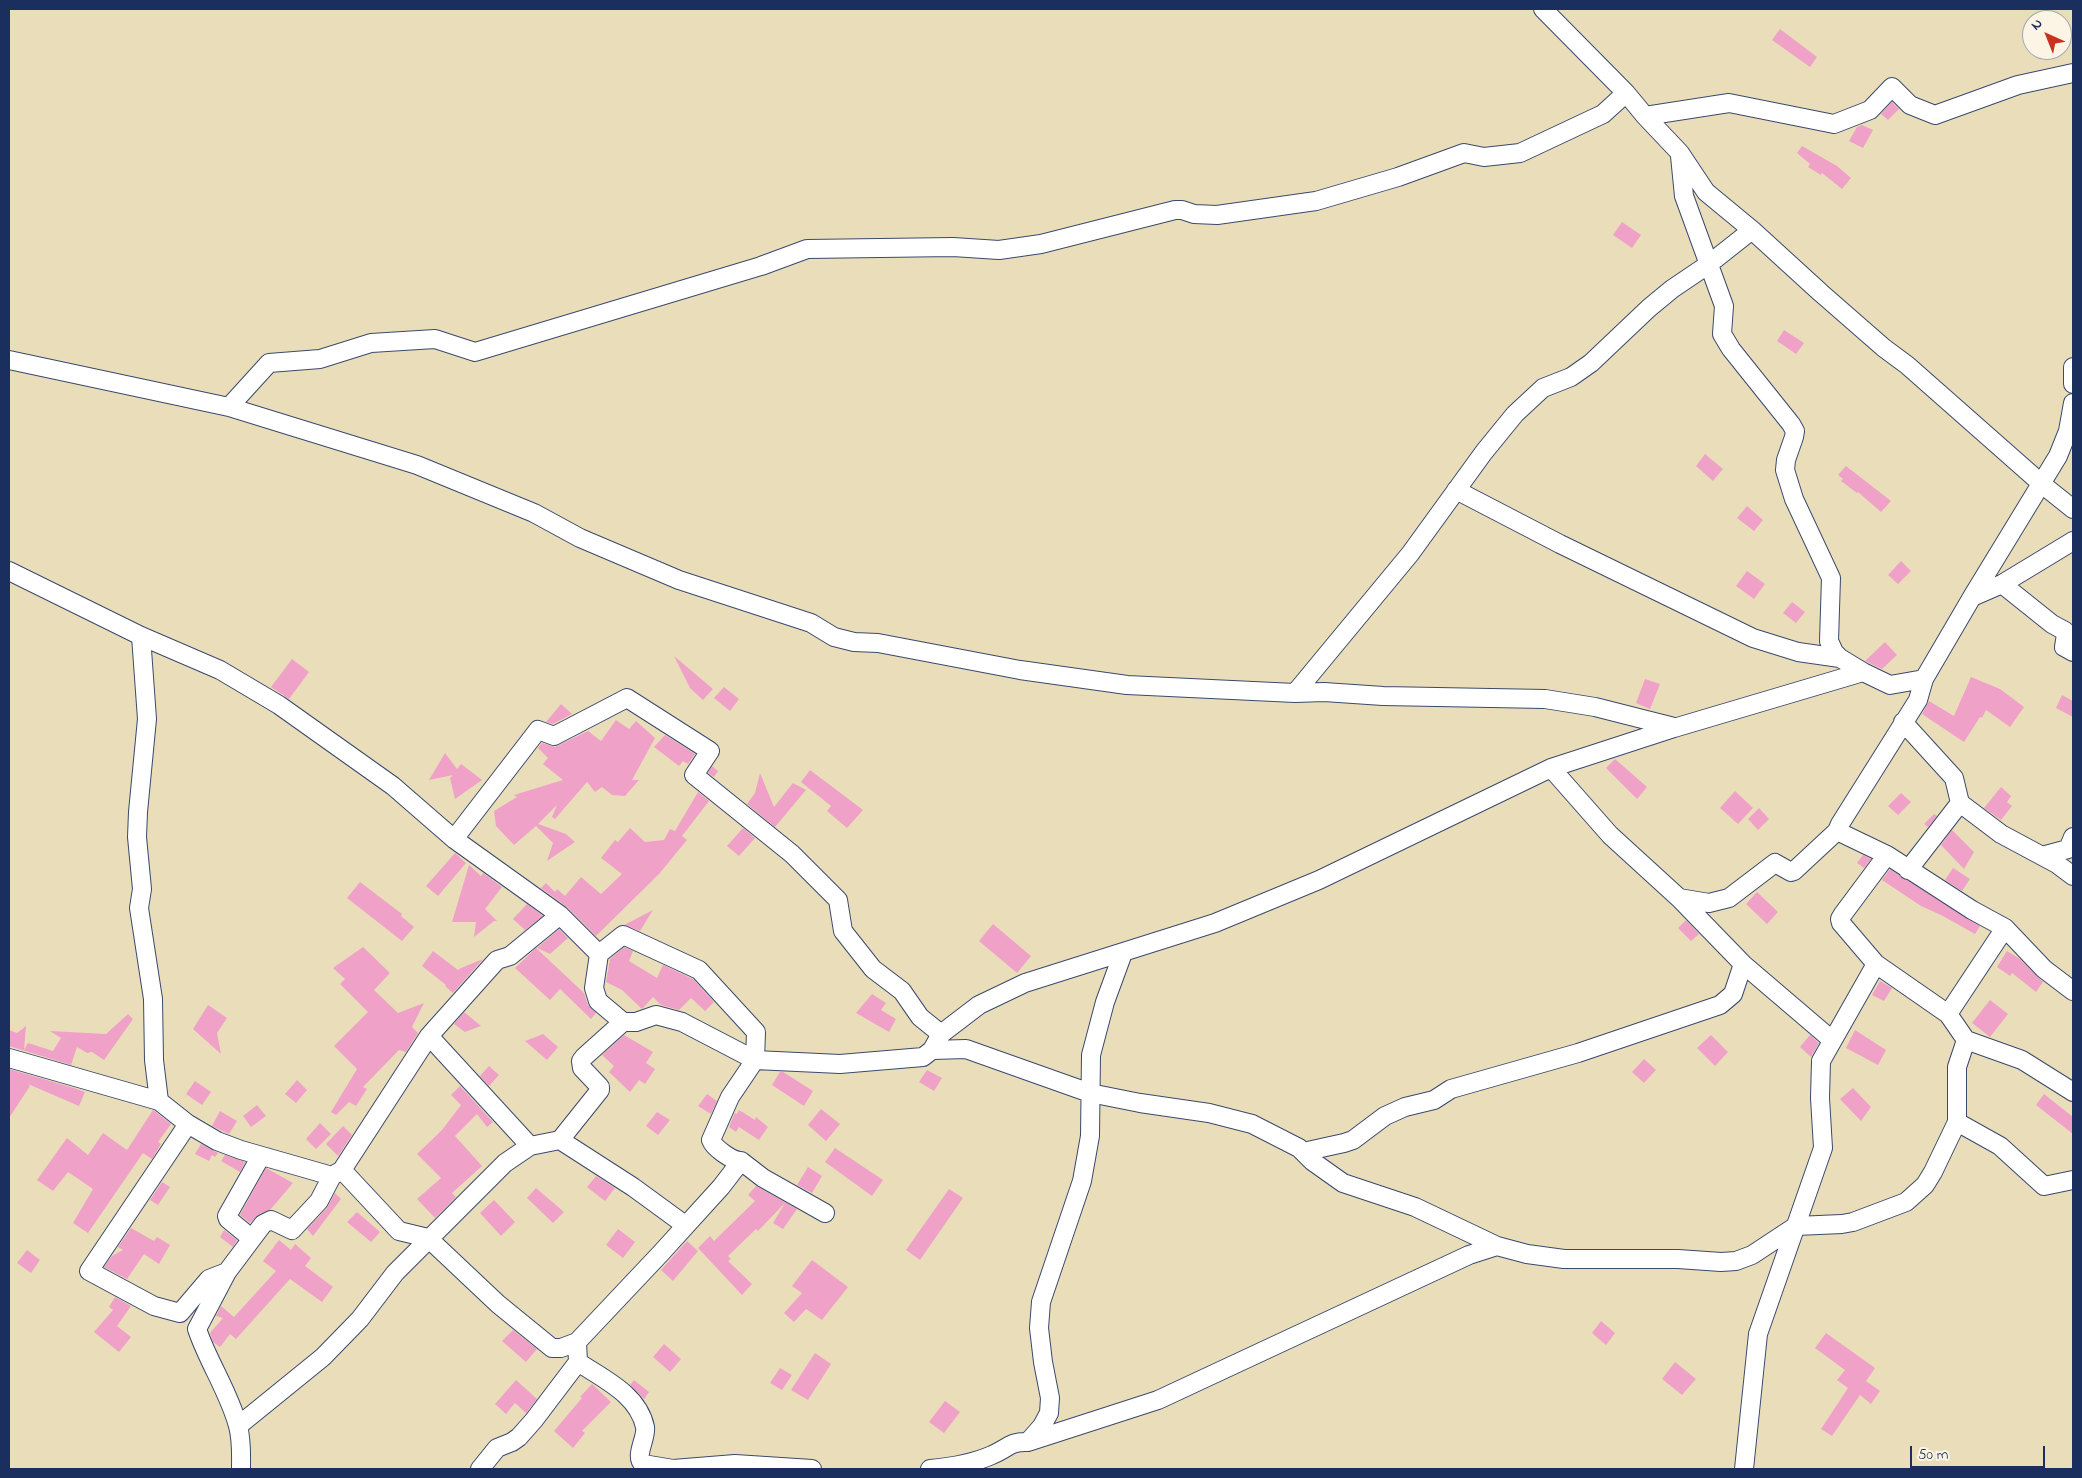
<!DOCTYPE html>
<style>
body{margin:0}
#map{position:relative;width:2082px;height:1478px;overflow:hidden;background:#eadeba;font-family:"Indie Flower",sans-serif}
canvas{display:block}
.frame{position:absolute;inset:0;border:10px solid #1b2f5e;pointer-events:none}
.north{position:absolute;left:2022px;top:10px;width:50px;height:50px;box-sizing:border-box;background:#fcf5e5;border:1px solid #a2a6af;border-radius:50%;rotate:316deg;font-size:14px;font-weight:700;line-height:20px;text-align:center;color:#1b2f5e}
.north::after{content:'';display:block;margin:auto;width:18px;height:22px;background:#c8321e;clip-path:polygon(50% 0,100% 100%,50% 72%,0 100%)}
.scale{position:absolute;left:1910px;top:1446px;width:135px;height:22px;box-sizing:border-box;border:2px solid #1b2f5e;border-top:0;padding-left:6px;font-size:15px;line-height:18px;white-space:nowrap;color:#1b2f5e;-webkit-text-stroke:4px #fcf5e5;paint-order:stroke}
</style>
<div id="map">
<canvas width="2082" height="1478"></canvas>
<div class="frame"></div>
<div class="north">N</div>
<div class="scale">50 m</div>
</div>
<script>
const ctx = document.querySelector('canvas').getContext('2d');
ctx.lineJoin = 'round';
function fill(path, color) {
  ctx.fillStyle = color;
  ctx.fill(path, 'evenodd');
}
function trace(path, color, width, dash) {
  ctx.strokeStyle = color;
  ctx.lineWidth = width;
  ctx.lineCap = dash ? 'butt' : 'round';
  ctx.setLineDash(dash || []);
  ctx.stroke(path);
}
const building = new Path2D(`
 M 1780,29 L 1817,57 L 1810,67 L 1772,40 Z
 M 1892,102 L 1899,109 L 1888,120 L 1881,114 Z
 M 1862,125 L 1873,130 L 1863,148 L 1849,141 L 1857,127 Z
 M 1802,146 L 1837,166 L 1851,178 L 1842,189 L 1822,173 L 1821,175 L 1808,167 L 1810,164 L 1797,153 Z
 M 1622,222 L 1641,235 L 1632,248 L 1613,235 Z
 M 1784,330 L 1804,343 L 1796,354 L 1777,341 Z
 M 1705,454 L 1723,469 L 1713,481 L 1696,466 Z
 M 1846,466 L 1891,501 L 1881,512 L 1858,492 L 1857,493 L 1841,481 L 1843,479 L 1838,475 Z
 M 1747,506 L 1763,520 L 1754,531 L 1737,518 Z
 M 1901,561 L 1911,571 L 1898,584 L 1888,575 Z
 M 1747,571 L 1765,584 L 1754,599 L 1736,586 Z
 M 1792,602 L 1805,612 L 1796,623 L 1783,613 Z
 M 1885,642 L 1897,655 L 1882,669 L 1865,661 Z
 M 674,656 L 713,689 L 703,700 L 690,688 Z
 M 292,659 L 309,672 L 289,699 L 271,687 Z
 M 1971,677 L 2000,689 L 2024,707 L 2010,727 L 1986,710 L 1982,718 L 1980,717 L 1964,742 L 1922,714 L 1929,701 L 1954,716 Z
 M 1645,679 L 1660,684 L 1650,709 L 1636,703 Z
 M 724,687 L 739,699 L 730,711 L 714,698 Z
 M 2062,695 L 2073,701 L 2073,717 L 2056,708 Z
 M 561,704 L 572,714 L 553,724 L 546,722 Z
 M 616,720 L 629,729 L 636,721 L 655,738 L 632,780 L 639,780 L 625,796 L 612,795 L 602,787 L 595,792 L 587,782 L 555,819 L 552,817 L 557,805 L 538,824 L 566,834 L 575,842 L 547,861 L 553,843 L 536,826 L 514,845 L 496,826 L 494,811 L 517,797 L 514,795 L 563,780 L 543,764 L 548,758 L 538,748 L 542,743 L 555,747 L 588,731 L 601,741 Z
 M 665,735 L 695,754 L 688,764 L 683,761 L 679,766 L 654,747 Z
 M 445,753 L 457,769 L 461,764 L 482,780 L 455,799 L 450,778 L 453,775 L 429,780 Z
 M 1615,759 L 1647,787 L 1637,799 L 1606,768 Z
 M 712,766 L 718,771 L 714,777 L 708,773 Z
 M 810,770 L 863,810 L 847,828 L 827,811 L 831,806 L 801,782 Z
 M 760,773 L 774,807 L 793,783 L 806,790 L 775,827 L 747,804 L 755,793 Z
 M 2001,787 L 2011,796 L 2007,802 L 2012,806 L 2001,820 L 1984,808 Z
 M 1735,791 L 1753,808 L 1738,824 L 1720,808 Z
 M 698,792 L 709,801 L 682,836 L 687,840 L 659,874 L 596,936 L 567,907 L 541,888 L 546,883 L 555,892 L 557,889 L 565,896 L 581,877 L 601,894 L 622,874 L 601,858 L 615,840 L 618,842 L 630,828 L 645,842 L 664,840 L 670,829 L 675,831 Z
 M 1901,793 L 1911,802 L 1898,815 L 1888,806 Z
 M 1759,808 L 1769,819 L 1758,830 L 1748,819 Z
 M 1934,814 L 1937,816 L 1928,827 L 1924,824 Z
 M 743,828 L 755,838 L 739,856 L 727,846 Z
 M 1952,830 L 1974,852 L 1964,869 L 1941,845 Z
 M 455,853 L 466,863 L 438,896 L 426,886 Z
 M 1863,855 L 1871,859 L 1864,868 L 1857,863 Z
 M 469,865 L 481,876 L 483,873 L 502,887 L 485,909 L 497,921 L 494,921 L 474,937 L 476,922 L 452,922 Z
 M 1953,868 L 1970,879 L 1962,891 L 1945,880 Z
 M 1890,869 L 1980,926 L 1975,934 L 1943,916 L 1921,906 L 1882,880 Z
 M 360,882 L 402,914 L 401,916 L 414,927 L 402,941 L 347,898 Z
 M 1757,892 L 1778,912 L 1767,924 L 1746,904 Z
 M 527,904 L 543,916 L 525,930 L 513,919 Z
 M 653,910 L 640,931 L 624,925 Z
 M 1686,920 L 1699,934 L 1691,941 L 1678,928 Z
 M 993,924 L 1031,956 L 1017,973 L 979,941 Z
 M 559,929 L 568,938 L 550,954 L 537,948 Z
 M 363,947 L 390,973 L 374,990 L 398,1013 L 424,1003 L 412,1027 L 418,1033 L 406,1052 L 399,1050 L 363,1087 L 367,1089 L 356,1106 L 349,1102 L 336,1115 L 331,1112 L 357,1069 L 334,1046 L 368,1012 L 340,984 L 345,979 L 333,968 Z
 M 624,947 L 633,951 L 629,961 L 657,978 L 663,965 L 693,979 L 714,1002 L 705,1011 L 691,998 L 679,1010 L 661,1005 L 653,997 L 642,1009 L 622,990 L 606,982 L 610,959 Z
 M 536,948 L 584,993 L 588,1005 L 596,1013 L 591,1019 L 560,989 L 550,1000 L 515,968 Z
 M 433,951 L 458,970 L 461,968 L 483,959 L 453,993 L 445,986 L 446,985 L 422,966 Z
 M 2007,951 L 2020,959 L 2043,982 L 2036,992 L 2012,973 L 2010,976 L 1997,967 Z
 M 1880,981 L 1892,988 L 1884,1001 L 1872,995 Z
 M 872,994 L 886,1003 L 881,1010 L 896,1019 L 889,1032 L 856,1013 Z
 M 1990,1000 L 2008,1014 L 1990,1037 L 1972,1023 Z
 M 208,1005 L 227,1018 L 217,1033 L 221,1054 L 193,1029 Z
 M 464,1012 L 481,1026 L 465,1032 L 454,1024 Z
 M 128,1014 L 133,1019 L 104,1060 L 92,1052 L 87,1053 L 77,1047 L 71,1065 L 9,1046 L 9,1030 L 17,1033 L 26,1026 L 24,1050 L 28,1043 L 53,1051 L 61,1038 L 50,1031 L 106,1034 Z
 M 1855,1030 L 1886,1050 L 1878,1065 L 1846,1048 Z
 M 543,1034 L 558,1047 L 547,1060 L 525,1041 Z
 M 624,1035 L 653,1052 L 646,1063 L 655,1069 L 645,1084 L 639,1080 L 630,1092 L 609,1072 L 614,1066 L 602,1055 Z
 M 1711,1035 L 1728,1052 L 1715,1066 L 1697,1048 Z
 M 1810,1035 L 1819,1043 L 1811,1057 L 1800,1047 Z
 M 1644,1059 L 1656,1070 L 1644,1083 L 1632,1072 Z
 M 489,1066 L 499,1075 L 489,1086 L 480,1076 Z
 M 9,1069 L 74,1088 L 85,1092 L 79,1106 L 28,1084 L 30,1086 L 9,1118 Z
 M 927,1070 L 942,1078 L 934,1091 L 919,1082 Z
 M 780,1072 L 783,1072 L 813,1091 L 804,1106 L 772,1085 Z
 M 297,1080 L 307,1090 L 296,1103 L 285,1094 Z
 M 195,1081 L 211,1092 L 202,1105 L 186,1094 Z
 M 460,1086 L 493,1122 L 487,1127 L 477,1114 L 455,1136 L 482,1166 L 452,1193 L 456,1197 L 435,1218 L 417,1199 L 441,1178 L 417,1154 L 442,1130 L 461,1105 L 451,1095 Z
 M 1853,1088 L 1871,1107 L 1861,1121 L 1840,1099 Z
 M 707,1094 L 717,1101 L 711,1114 L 698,1106 Z
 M 2044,1094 L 2073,1117 L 2073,1134 L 2036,1105 Z
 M 257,1105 L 266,1116 L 251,1127 L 243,1116 Z
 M 821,1109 L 840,1124 L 826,1141 L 808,1125 Z
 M 153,1110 L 171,1124 L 158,1142 L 161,1144 L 152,1159 L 143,1153 L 88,1233 L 73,1223 L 93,1189 L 68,1172 L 53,1191 L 37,1180 L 67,1138 L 88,1155 L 103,1133 L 127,1150 Z
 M 739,1110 L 755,1120 L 756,1117 L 768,1127 L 759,1140 L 739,1127 L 736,1132 L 729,1127 L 735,1113 L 737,1114 Z
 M 220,1111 L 237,1121 L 229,1134 L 212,1126 Z
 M 657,1112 L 670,1120 L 658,1135 L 646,1126 Z
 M 320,1123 L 331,1134 L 316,1149 L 306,1139 Z
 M 343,1126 L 352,1135 L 338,1156 L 326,1144 Z
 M 201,1144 L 218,1153 L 215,1157 L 212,1155 L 209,1161 L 195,1154 Z
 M 835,1148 L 883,1180 L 872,1196 L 825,1162 Z
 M 225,1155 L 245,1162 L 240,1172 L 221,1161 Z
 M 808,1167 L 822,1176 L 812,1193 L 797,1185 Z
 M 266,1168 L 293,1183 L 270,1210 L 258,1215 L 250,1223 L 240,1215 Z
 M 596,1176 L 615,1188 L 605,1201 L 587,1187 Z
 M 162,1182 L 170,1187 L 158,1205 L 150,1200 Z
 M 756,1186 L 797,1209 L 783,1229 L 773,1223 L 785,1203 L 758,1231 L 756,1229 L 728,1256 L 731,1259 L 728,1261 L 752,1284 L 742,1295 L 698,1248 L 710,1236 L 714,1241 L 755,1201 L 748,1195 Z
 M 536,1188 L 564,1212 L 553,1223 L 527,1198 Z
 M 949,1189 L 963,1198 L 920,1260 L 906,1250 Z
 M 335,1193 L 341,1199 L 313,1236 L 307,1229 L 327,1208 Z
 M 494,1200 L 515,1222 L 501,1236 L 480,1213 Z
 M 357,1212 L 380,1232 L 371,1242 L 347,1222 Z
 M 131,1228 L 154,1241 L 157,1237 L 170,1245 L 159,1264 L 144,1254 L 127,1279 L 104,1267 L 112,1256 L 123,1250 L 118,1247 Z
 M 618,1229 L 635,1242 L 623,1258 L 606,1245 Z
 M 224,1230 L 237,1240 L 233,1247 L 220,1237 Z
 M 279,1240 L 291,1250 L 295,1244 L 311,1258 L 305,1266 L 333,1287 L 322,1302 L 290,1279 L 236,1339 L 230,1334 L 220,1347 L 213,1342 L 210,1333 L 223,1318 L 216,1316 L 221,1306 L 234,1317 L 276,1271 L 263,1261 Z
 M 687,1241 L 698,1251 L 673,1281 L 661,1270 Z
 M 27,1250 L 40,1260 L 31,1273 L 17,1263 Z
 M 812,1260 L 848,1287 L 822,1320 L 806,1309 L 794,1322 L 784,1313 L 802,1293 L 792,1286 Z
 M 115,1297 L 131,1306 L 117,1326 L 131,1337 L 119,1352 L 94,1332 L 113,1310 L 109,1307 Z
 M 1601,1321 L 1615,1333 L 1606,1345 L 1592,1333 Z
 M 513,1330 L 537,1349 L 526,1362 L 502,1341 Z
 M 1826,1333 L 1875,1368 L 1866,1381 L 1880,1391 L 1871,1404 L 1860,1395 L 1832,1436 L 1821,1429 L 1848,1388 L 1837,1380 L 1845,1370 L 1815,1348 Z
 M 664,1344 L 681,1359 L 670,1372 L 653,1357 Z
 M 815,1353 L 831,1364 L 808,1400 L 791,1390 Z
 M 1675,1362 L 1696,1379 L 1682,1395 L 1662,1379 Z
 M 780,1368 L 792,1375 L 782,1390 L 770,1383 Z
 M 516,1380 L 537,1399 L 526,1413 L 515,1403 L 506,1414 L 495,1404 Z
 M 634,1380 L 649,1392 L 644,1399 L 630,1385 Z
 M 592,1384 L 611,1402 L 582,1431 L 585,1433 L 573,1448 L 554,1431 L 582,1398 L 580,1397 Z
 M 945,1401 L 960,1412 L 944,1433 L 929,1422 Z`);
const street = new Path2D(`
 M 1543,9 L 1626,93 L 1645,116 L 1680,153 L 1706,192 L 1752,230 L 1821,293 L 1884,348 L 1907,365 L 2043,485 L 2073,509
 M 1645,116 L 1729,103 L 1834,124 L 1870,110 L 1892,87 L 1910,105 L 1935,115 L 2018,85 L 2073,73
 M 1680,156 L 1684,196 L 1724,306 L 1722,334 L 1731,349 L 1791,424 L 1795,431 L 1794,437 L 1786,460 L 1785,470 L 1794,499 L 1831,578 L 1829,641 L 1834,652 L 1840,658 L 1863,672
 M 9,360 L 229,407 L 417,465 L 534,513 L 580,538 L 679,580 L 811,623 L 834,637 L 854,642 L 878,643 L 1020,670 L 1127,685 L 1295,693 L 1324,692 L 1383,696 L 1545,699 L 1595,707 L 1674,727
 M 2073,367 L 2073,384
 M 229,407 L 269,363 L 320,359 L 371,343 L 435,339 L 475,352 L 761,266 L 807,249 L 953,247 L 999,250 L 1041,244 L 1175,210 L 1182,210 L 1194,214 L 1217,215 L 1316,201 L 1398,177 L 1464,153 L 1484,157 L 1520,153 L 1603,114 L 1626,93
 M 1456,490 L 1560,544 L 1753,638 L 1798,652 L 1840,658
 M 9,571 L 141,636 L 220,670 L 279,705 L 393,786 L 454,839 L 560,915 L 599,954 L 594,988 L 598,1001 L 623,1022 L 636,1022 L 656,1015 L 682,1022 L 755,1060 L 840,1064 L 923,1057 L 932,1050 L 941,1034 L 979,1005 L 1025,983 L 1215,923 L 1319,880 L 1551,768 L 1674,728 L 1863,672 L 1890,685 L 1924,679 L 1972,597 L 2002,584 L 2073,541
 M 2002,584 L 2052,624 L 2065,631 L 2066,634 L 2064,647 L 2073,652
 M 1972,597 L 2058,456 L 2068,431 L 2073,403
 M 141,636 L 147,719 L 138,812 L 137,837 L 142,889 L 139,908 L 153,999 L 154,1060 L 159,1101
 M 1295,693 L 1410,554 L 1484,452 L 1515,414 L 1543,388 L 1571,377 L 1591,363 L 1649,308 L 1672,289 L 1709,264 L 1752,230
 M 1903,722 L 1954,778 L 1960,803 L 2001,834 L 2057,864 L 2073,876
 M 1551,768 L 1610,835 L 1679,898 L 1743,964 L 1832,1040
 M 1837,831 L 1887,855 L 1972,910 L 2005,928 L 2044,969 L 2073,991
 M 454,839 L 538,730 L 554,736 L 627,698 L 710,751 L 694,775 L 792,854 L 838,900 L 843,931 L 873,969 L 902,991 L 920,1017 L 941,1034
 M 1887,855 L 1843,914 L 1840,919 L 1841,923 L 1876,964 L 1948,1014 L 1966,1040 L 2022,1060 L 2073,1092
 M 2042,856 L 2068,849 L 2073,837
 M 1908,870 L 1960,803
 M 1679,898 L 1709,903 L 1729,898 L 1775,863 L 1791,872 L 1794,871 L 1837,831 L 1840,824 L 1918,700 L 1924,679
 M 1948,1014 L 2005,928
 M 429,1036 L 530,1146
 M 932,1050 L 966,1049 L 1090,1093 L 1140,1103 L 1209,1113 L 1252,1124 L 1299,1148 L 1312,1161 L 1343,1183 L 1415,1207 L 1497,1246 L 1527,1254 L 1564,1259 L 1678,1259 L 1721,1262 L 1736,1261 L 1752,1255 L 1796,1226 L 1842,1224 L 1853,1222 L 1906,1202 L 1925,1185 L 1933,1172 L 1957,1122 L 1957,1067 L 1966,1040
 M 9,1058 L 159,1101 L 188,1124 L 217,1141 L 241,1150 L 332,1176
 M 1957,1122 L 2000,1146 L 2044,1186 L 2073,1180
 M 188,1124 L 89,1271 L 154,1306 L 180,1313 L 209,1279 L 227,1272
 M 560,1140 L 633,1187 L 685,1225
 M 1303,1152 L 1344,1143 L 1353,1140 L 1385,1116 L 1405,1107 L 1434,1100 L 1451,1089 L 1578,1053 L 1720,1005 L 1733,994 L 1743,964
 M 741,1161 L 763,1178 L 825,1213
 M 342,1170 L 399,1231 L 428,1238 L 498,1304 L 552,1348 L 561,1348 L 577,1342 L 578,1362 C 603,1379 638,1394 645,1427 C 647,1438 634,1456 643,1464 L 673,1469 L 735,1464 L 812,1469
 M 251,1238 L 228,1219 L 227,1216 L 261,1156
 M 577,1342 L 661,1253 L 721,1187 L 741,1161 C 732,1161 714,1148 711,1140 L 730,1097 L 755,1060 L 756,1032 L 699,970 L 623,935 L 599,954
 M 238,1426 L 323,1357 L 360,1319 L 395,1273 L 505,1163 L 530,1146 L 560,1140 L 600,1090 L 600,1087 L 582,1068 L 581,1061 L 584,1057 L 623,1022
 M 1028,1442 L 1158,1400 L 1469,1255 L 1497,1246
 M 241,1469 C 241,1455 242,1441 238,1426 C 229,1392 208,1362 197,1329 L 227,1272 L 263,1224 L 271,1220 L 292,1230 L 319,1201 L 332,1176 L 342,1170 L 429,1036 L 497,960 L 510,956 L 560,915
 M 480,1469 L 497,1448 L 512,1442 L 519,1437 L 534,1420 L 578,1362
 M 930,1469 C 951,1467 972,1464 992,1455 C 1007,1449 1010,1441 1028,1442 L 1042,1426 L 1049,1413 L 1050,1398 L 1043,1362 L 1039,1328 L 1041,1302 L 1082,1181 L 1090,1136 L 1091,1055 L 1105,1002 L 1123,953
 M 1744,1469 L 1758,1334 L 1823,1148 L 1820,1098 L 1821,1061 L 1876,964`);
fill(building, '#efa1c8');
trace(street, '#3a496c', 20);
trace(street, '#fff', 18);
</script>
